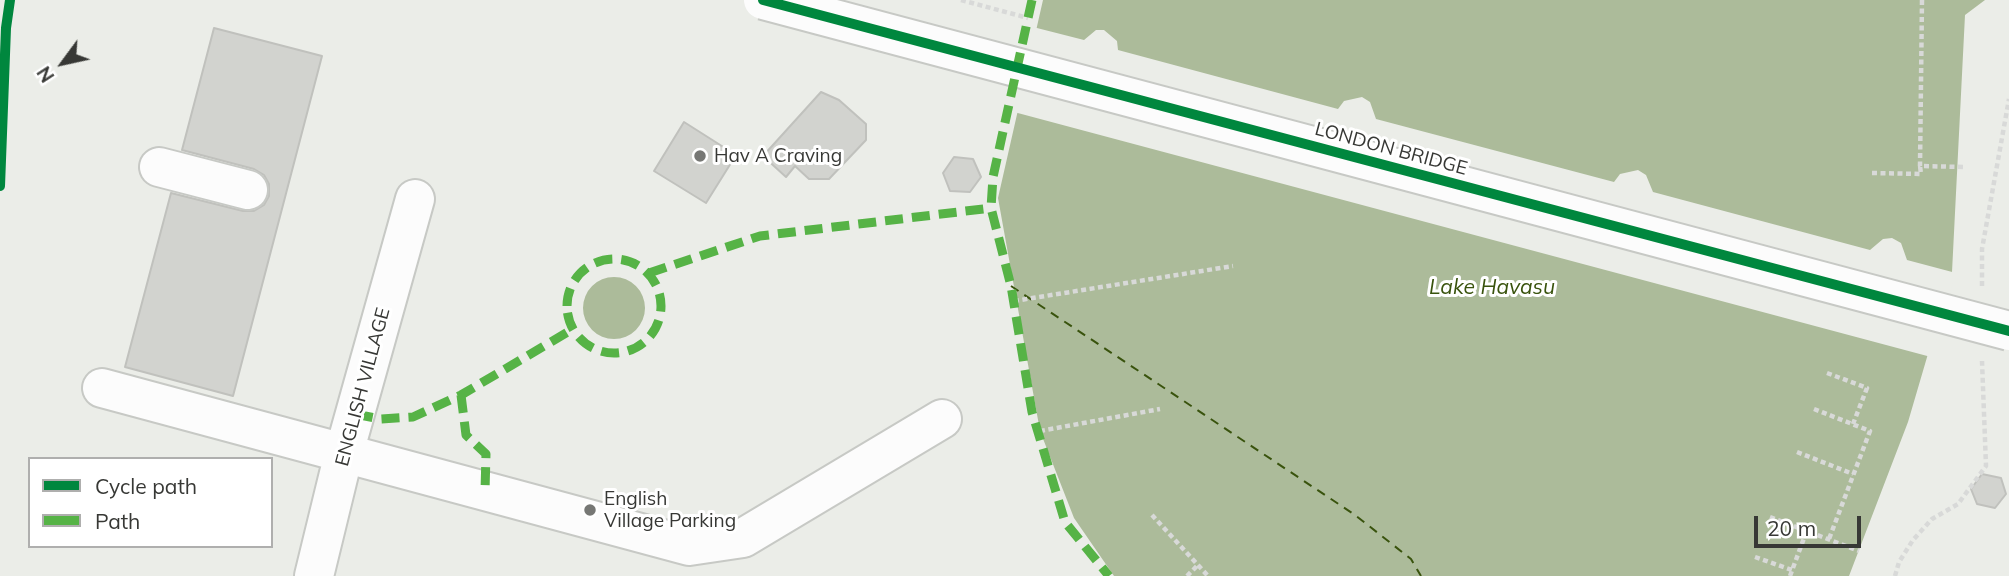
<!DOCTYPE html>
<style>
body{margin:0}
#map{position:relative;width:2009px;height:576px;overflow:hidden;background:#ebede8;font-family:Mulish,sans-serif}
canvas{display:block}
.legend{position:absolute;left:28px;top:457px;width:245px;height:91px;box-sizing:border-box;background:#fff;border:2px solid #afafae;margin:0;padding:9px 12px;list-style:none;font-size:21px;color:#373835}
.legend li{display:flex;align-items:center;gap:14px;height:35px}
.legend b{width:35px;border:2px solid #afafae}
.north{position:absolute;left:28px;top:28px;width:70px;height:70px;-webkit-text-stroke:5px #fff;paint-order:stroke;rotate:237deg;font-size:19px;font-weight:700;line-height:28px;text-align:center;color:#373835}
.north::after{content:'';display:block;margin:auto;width:24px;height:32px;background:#373835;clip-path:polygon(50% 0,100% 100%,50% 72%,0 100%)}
.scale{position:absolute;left:1754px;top:516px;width:107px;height:32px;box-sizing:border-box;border:4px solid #373835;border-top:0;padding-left:9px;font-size:21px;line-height:24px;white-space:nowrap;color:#373835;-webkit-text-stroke:5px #fff;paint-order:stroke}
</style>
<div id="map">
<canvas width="2009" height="576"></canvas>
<ul class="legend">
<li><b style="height:9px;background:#00873e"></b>Cycle path</li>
<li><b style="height:9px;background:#56b346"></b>Path</li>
</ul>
<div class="north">N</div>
<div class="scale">20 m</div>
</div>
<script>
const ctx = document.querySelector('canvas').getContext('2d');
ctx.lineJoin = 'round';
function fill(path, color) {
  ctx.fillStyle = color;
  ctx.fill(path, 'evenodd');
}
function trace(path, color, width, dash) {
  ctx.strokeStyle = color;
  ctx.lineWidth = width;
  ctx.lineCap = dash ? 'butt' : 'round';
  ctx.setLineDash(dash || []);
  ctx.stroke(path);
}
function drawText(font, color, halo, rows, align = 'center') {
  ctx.font = font + ' Mulish,sans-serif';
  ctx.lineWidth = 6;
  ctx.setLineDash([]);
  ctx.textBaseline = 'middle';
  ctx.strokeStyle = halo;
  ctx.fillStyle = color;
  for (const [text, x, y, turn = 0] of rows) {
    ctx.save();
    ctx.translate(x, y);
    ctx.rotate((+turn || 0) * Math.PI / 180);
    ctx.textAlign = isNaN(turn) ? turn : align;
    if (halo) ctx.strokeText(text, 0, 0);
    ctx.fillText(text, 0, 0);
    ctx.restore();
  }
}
const water = new Path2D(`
 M 1043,0 L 1985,0 L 1965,15 L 1952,272 L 1908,422 L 1849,576 L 1114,576 L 1074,518 L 1040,431 L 998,198 Z
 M583 308a31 31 0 1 1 62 0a31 31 0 1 1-62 0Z`);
const pier = new Path2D(`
 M 1033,27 L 1084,40 L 1096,30 L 1104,30 L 1117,41 L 1118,50 L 1338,109 L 1344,101 L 1362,97 L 1370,102 L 1376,119 L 1614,182 L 1620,174 L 1638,170 L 1646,175 L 1653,192 L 1870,250 L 1883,239 L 1892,238 L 1901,243 L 1907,260 L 1956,273 L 1931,357 L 1014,112 Z`);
const ferry = new Path2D(`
 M 1011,286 L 1355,515 L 1411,559 L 1421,576`);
const building = new Path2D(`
 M 214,28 L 322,56 L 233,396 L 125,367 L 171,193 L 243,211 L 254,211 L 264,205 L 269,196 L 269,184 L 264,175 L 254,169 L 182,150 Z
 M 821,92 L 839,100 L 866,124 L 866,140 L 829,179 L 809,179 L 795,166 L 786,177 L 763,156 Z
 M 684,122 L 736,155 L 706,203 L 654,171 Z
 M 954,157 L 973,159 L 981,177 L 970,192 L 950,191 L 943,173 Z
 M 1982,474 L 2001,478 L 2006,494 L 1995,508 L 1977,504 L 1971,489 Z`);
const path = new Path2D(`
 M 961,0 L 1028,18
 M 1922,0 L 1920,166 L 1965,167
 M 1872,173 L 1921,174 L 1920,166
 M 1982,286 L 1982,249 L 2009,99
 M 1014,301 L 1233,266
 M 1827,373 L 1867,388 L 1853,424
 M 1814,409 L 1870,431 L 1829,539
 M 1040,431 L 1160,409
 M 1797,452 L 1853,474
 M 1152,515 L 1208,576
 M 1770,517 L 1859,551
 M 1755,557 L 1792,570
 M 1187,576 L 1198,565
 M 1790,576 L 1807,530
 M 1895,576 L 1899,562 L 1913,540 L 1932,519 L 1958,504 L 1986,466 L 1982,361`);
const minor = new Path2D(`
 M 159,167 L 248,190
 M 102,388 L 689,546 L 743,538 L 942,419
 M 314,576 L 344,453 L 415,199`);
const minorBridge = new Path2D(`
 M 763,0 L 2009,331`);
const quiet = new Path2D(`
 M 1032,0 L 993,177 L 991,208 L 1011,286 L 1032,412 L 1065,522 L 1109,576
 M567 306a47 47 0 1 1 94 0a47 47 0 1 1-94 0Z
 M 649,273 L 760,236 L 991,208
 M 461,395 L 466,435 L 486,454 L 485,491
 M 355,414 L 380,419 L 413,417 L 461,395 L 573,329`);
const cycleway = new Path2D(`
 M 763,0 L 2009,331
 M 0,186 L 6,28 L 10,0`);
const markers = [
 [700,156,7,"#767774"],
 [590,510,7,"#767774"]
];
const streetNames = [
 ["LONDON BRIDGE",1391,149,15],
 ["ENGLISH VILLAGE",363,387,-75]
];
const poiNames = [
 ["Hav A Craving",714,156],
 ["English",604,499],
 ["Village Parking",604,521]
];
const waterNames = [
 ["Lake Havasu",1492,288]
];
fill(water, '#acbb9a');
fill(pier, '#ebede8');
trace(ferry, '#39530d', 2, [9, 7]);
fill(building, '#d2d3cf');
trace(building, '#c0c1bd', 2);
trace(minor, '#c7c9c5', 42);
trace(path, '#d8d9d8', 4.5, [5, 3.5]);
trace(minor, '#fcfcfc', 38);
trace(minorBridge, '#c7c9c5', 42, []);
trace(minorBridge, '#fcfcfc', 38);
trace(quiet, '#56b346', 9, [18, 9]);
trace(cycleway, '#00873e', 10);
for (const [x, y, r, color] of markers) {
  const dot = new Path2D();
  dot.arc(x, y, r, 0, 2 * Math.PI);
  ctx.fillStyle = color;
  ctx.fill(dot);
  trace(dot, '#fff', 2.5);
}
drawText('19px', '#373835', '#fff', streetNames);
drawText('19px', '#373835', '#fff', poiNames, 'left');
drawText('italic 21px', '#39530d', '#fff', waterNames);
</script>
